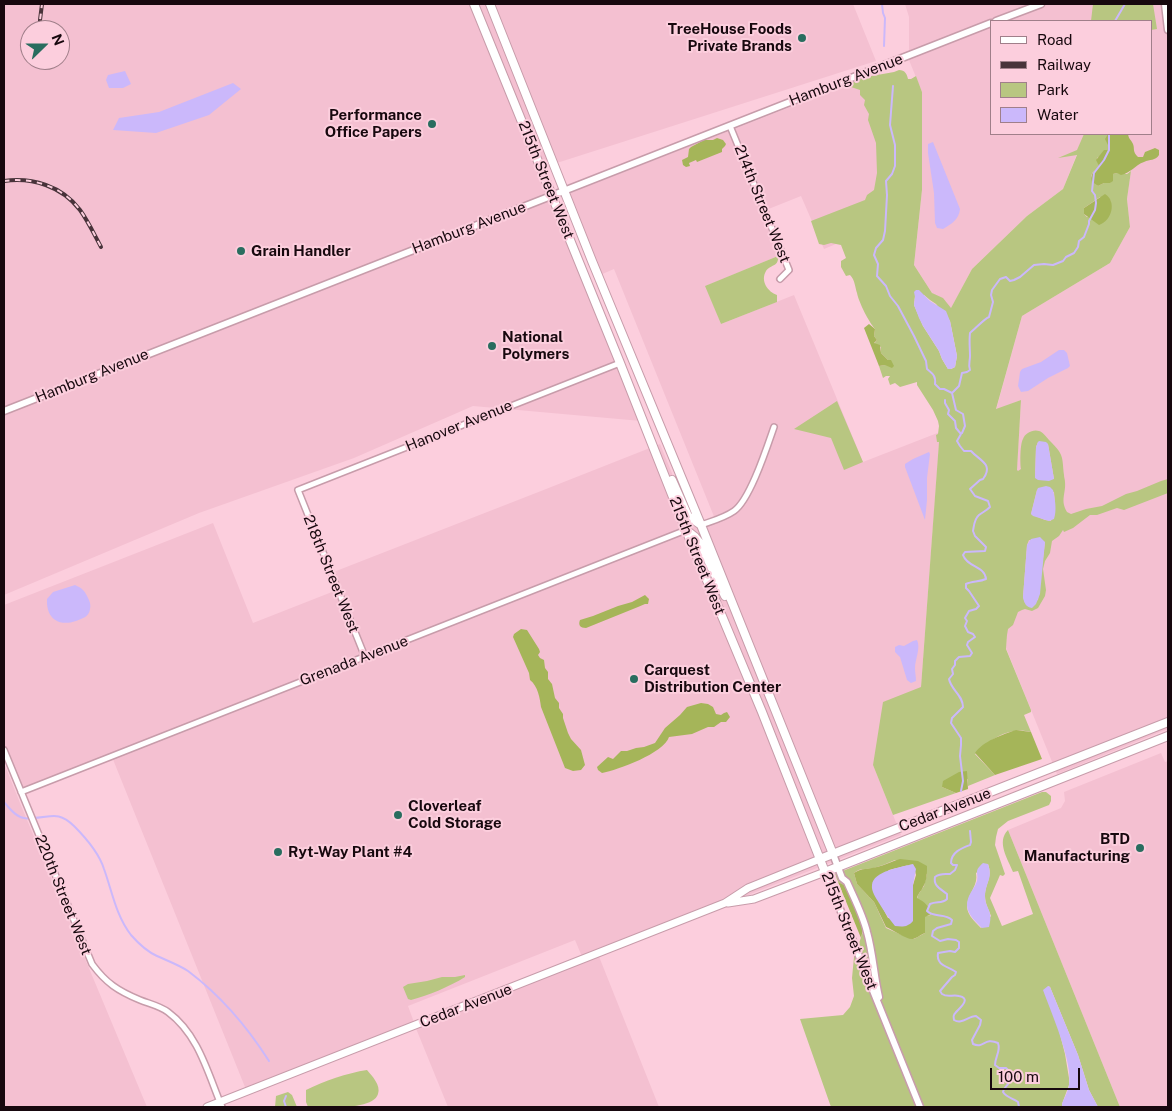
<!DOCTYPE html>
<style>
body{margin:0}
#map{position:relative;width:1172px;height:1111px;overflow:hidden;background:#fccedd;font-family:"Public Sans",sans-serif}
canvas{display:block}
.frame{position:absolute;inset:0;border:5px solid #17080e;pointer-events:none}
.legend{position:absolute;left:990px;top:20px;width:162px;height:115px;box-sizing:border-box;background:#fccedd;border:1px solid #a07f8a;margin:0;padding:6px 9px;list-style:none;font-size:15px;color:#17080e}
.legend li{display:flex;align-items:center;gap:10px;height:25px}
.legend b{width:25px;border:1px solid #a07f8a}
.north{position:absolute;left:20px;top:20px;width:50px;height:50px;box-sizing:border-box;background:#fccedd;border:1px solid #a07f8a;border-radius:50%;rotate:68deg;font-size:14px;font-weight:700;line-height:20px;text-align:center;color:#17080e}
.north::after{content:'';display:block;margin:auto;width:18px;height:22px;background:#296d5f;clip-path:polygon(50% 0,100% 100%,50% 72%,0 100%)}
.scale{position:absolute;left:990px;top:1068px;width:90px;height:22px;box-sizing:border-box;border:2px solid #17080e;border-top:0;padding-left:6px;font-size:15px;line-height:18px;white-space:nowrap;color:#17080e;-webkit-text-stroke:4px #fccedd;paint-order:stroke}
</style>
<div id="map">
<canvas width="1172" height="1111"></canvas>
<div class="frame"></div>
<ul class="legend">
<li><b style="height:6px;background:#fff"></b>Road</li>
<li><b style="height:6px;background:#48333a"></b>Railway</li>
<li><b style="height:14px;background:#b8c681"></b>Park</li>
<li><b style="height:14px;background:#cbb8fb"></b>Water</li>
</ul>
<div class="north">N</div>
<div class="scale">100 m</div>
</div>
<script>
const ctx = document.querySelector('canvas').getContext('2d');
ctx.lineJoin = 'round';
function fill(path, color) {
  ctx.fillStyle = color;
  ctx.fill(path, 'evenodd');
}
function trace(path, color, width, dash) {
  ctx.strokeStyle = color;
  ctx.lineWidth = width;
  ctx.lineCap = dash ? 'butt' : 'round';
  ctx.setLineDash(dash || []);
  ctx.stroke(path);
}
function drawText(font, color, halo, rows, align = 'center') {
  ctx.font = font + ' "Public Sans",sans-serif';
  ctx.lineWidth = 4;
  ctx.setLineDash([]);
  ctx.textBaseline = 'middle';
  ctx.strokeStyle = halo;
  ctx.fillStyle = color;
  for (const [text, x, y, turn = 0] of rows) {
    ctx.save();
    ctx.translate(x, y);
    ctx.rotate((+turn || 0) * Math.PI / 180);
    ctx.textAlign = isNaN(turn) ? turn : align;
    if (halo) ctx.strokeText(text, 0, 0);
    ctx.fillText(text, 0, 0);
    ctx.restore();
  }
}
const built = new Path2D(`
 M 4,4 L 853,4 L 876,61 L 538,169 L 641,421 L 473,406 L 354,458 L 199,513 L 4,595 ZM 30,30 L 60,30 L 60,60 L 30,60 Z
 M 905,4 L 1165,4 L 1168,30 L 1168,729 L 1057,774 L 1006,648 L 1021,400 L 996,410 L 1022,316 L 1110,263 L 1130,227 L 1127,199 L 1132,163 L 1121,134 L 1151,134 L 1151,21 L 991,21 L 991,134 L 1085,134 L 1063,189 L 1027,216 L 972,269 L 947,316 L 914,265 L 922,190 L 922,92 L 909,60 L 909,17 Z
 M 880,72 L 879,226 L 824,249 L 801,196 L 761,212 L 778,256 L 706,286 L 721,324 L 794,295 L 863,462 L 940,432 L 921,687 L 873,765 L 901,835 L 598,954 L 659,1107 L 448,1107 L 415,1026 L 247,1092 L 112,757 L 21,792 L 4,749 L 4,605 L 213,523 L 253,623 L 337,590 L 331,573 L 541,491 L 660,444 L 694,527 L 715,519 L 614,269 L 600,275 L 570,193 L 639,166 ZM 575,940 L 583,959 L 415,1025 L 408,1006 Z
 M 1161,753 L 1165,762 L 1168,761 L 1168,1107 L 1120,1107 L 1008,830 L 1061,808 L 1065,801 L 1064,792 Z
 M 4,763 L 20,803 L 147,1107 L 4,1107 Z`);
const green = new Path2D(`
 M 1093,4 L 1153,4 L 1157,29 L 1151,30 L 1151,21 L 1091,21 Z
 M 899,70 C 905,70 907,74 908,79 L 911,79 L 916,76 L 922,92 L 922,190 L 914,265 L 932,293 L 943,298 L 951,308 L 972,269 L 1027,216 L 1063,189 L 1077,155 L 1058,158 L 1077,150 L 1084,134 L 1108,134 L 1107,137 L 1109,150 L 1097,158 L 1099,167 L 1093,172 L 1091,176 L 1094,183 L 1098,186 L 1104,183 L 1110,183 L 1113,174 L 1117,173 L 1127,174 L 1131,171 L 1127,199 L 1130,227 L 1110,263 L 1022,316 L 996,409 L 1021,400 L 1017,470 L 1018,471 L 1021,469 C 1020,463 1020,444 1023,439 C 1025,433 1033,429 1039,431 C 1043,432 1047,438 1050,441 C 1064,455 1062,456 1064,475 C 1064,477 1065,480 1065,482 C 1066,494 1060,500 1067,512 L 1071,514 L 1086,509 L 1102,506 L 1126,494 L 1137,491 L 1161,481 L 1168,479 L 1168,493 L 1124,510 L 1117,508 L 1097,515 L 1090,515 L 1073,528 L 1064,532 L 1063,530 L 1059,536 L 1052,541 L 1050,553 L 1045,561 L 1043,569 L 1046,590 L 1045,596 L 1038,608 L 1032,611 L 1025,609 L 1022,610 L 1018,612 L 1013,625 L 1008,629 L 1007,635 L 1006,649 L 1031,710 L 1031,712 L 1024,715 L 1031,732 C 1026,731 1020,730 1014,731 C 999,733 986,744 975,754 L 995,775 L 968,786 L 968,779 L 942,787 L 956,793 L 893,815 L 873,765 L 883,702 L 921,687 L 939,442 L 937,442 L 936,435 L 938,434 L 939,426 L 938,421 L 933,410 L 917,385 L 917,382 L 900,387 L 895,383 L 890,385 L 888,379 L 890,376 L 886,376 L 883,378 L 879,366 L 885,365 L 888,360 L 881,353 L 881,347 L 874,344 L 877,340 L 874,336 L 875,329 C 869,322 859,303 857,293 C 855,287 855,280 850,275 L 846,276 L 841,267 L 841,261 L 846,258 L 841,245 L 831,243 L 824,245 L 819,244 L 811,221 L 865,200 L 867,195 L 874,190 L 877,173 L 876,143 L 868,120 L 869,114 L 864,105 L 865,100 L 860,95 L 860,90 L 851,87 L 850,85 L 851,83 L 866,77 L 894,72 ZM 1100,197 L 1111,201 L 1111,210 L 1087,217 L 1084,214 L 1084,208 ZM 924,295 L 930,300 L 936,304 L 950,321 L 957,356 L 955,367 L 951,369 L 948,369 L 942,359 L 939,351 L 923,326 L 914,305 L 915,296 ZM 1038,442 L 1048,444 L 1054,479 L 1035,478 L 1036,447 ZM 1037,490 L 1054,492 L 1055,504 L 1051,521 L 1045,520 L 1031,514 ZM 1029,540 L 1045,542 L 1038,600 L 1025,603 L 1023,597 L 1027,545 Z
 M 778,256 C 779,267 771,264 766,271 C 760,281 768,292 777,295 L 777,302 L 721,324 L 705,286 Z
 M 837,401 L 863,462 L 844,470 L 831,438 L 794,429 Z
 M 1042,792 L 1046,792 L 1051,796 L 1051,801 L 1049,805 L 1008,821 L 998,829 L 996,837 L 995,845 L 1005,874 L 1003,876 L 1000,875 L 990,898 L 1002,926 L 1033,914 L 1018,871 L 1013,872 C 1008,859 996,842 1008,830 L 1120,1107 L 1098,1107 L 1089,1090 L 1078,1055 L 1050,987 L 1048,986 L 1065,1054 L 1069,1078 L 1069,1085 L 1062,1104 L 1062,1107 L 831,1107 L 800,1019 L 843,1015 L 850,1007 L 854,996 L 852,978 L 854,957 L 863,932 L 849,894 L 844,885 L 838,882 L 835,874 ZM 895,860 L 927,874 L 924,886 L 918,895 L 917,899 L 931,915 L 925,916 L 925,933 L 914,939 L 902,935 L 886,928 L 874,902 L 857,884 L 854,873 C 861,867 865,870 874,868 C 881,866 888,863 895,860 ZM 988,864 C 993,878 985,883 985,896 C 985,904 989,910 991,916 L 981,928 C 966,913 963,908 973,889 C 976,883 977,879 976,873 Z
 M 465,975 L 465,977 C 449,987 429,995 411,1000 L 408,999 L 403,987 L 408,984 L 427,981 L 442,977 L 455,977 Z
 M 367,1070 C 372,1076 381,1085 378,1094 C 373,1111 322,1107 308,1107 L 306,1102 L 306,1090 C 324,1081 347,1073 367,1070 Z
 M 288,1092 L 292,1095 L 297,1107 L 275,1107 L 276,1096 Z`);
const forest = new Path2D(`
 M 1108,134 L 1128,134 C 1129,140 1131,139 1133,144 C 1135,149 1132,151 1138,157 L 1143,157 L 1145,152 L 1155,148 L 1159,150 L 1159,155 C 1155,161 1150,159 1144,162 C 1135,165 1131,173 1121,175 L 1117,173 L 1113,174 L 1113,181 L 1110,183 L 1104,183 L 1098,186 L 1092,182 C 1090,174 1093,172 1099,167 L 1098,164 L 1096,160 L 1104,150 L 1109,150 L 1109,147 L 1105,139 Z
 M 717,138 L 723,140 L 726,144 L 725,146 L 722,149 L 722,152 L 697,162 L 696,160 L 689,163 L 690,166 L 686,167 L 683,165 L 682,160 L 688,157 L 689,149 L 691,147 L 704,140 L 713,140 Z
 M 1105,194 C 1117,201 1112,221 1099,225 L 1084,214 L 1084,208 Z
 M 869,324 L 875,329 L 874,336 L 877,340 L 874,343 L 880,345 L 881,353 L 888,360 L 891,360 L 894,366 L 892,368 L 885,365 L 879,366 L 864,328 Z
 M 645,595 L 649,599 L 648,604 L 645,604 L 638,607 L 586,628 C 580,628 578,625 580,620 L 593,616 L 618,606 L 632,602 Z
 M 521,629 L 527,630 L 539,649 L 540,652 L 538,655 L 540,658 L 544,660 L 545,668 L 548,672 L 548,679 L 552,684 L 555,698 L 559,703 L 559,708 L 563,714 L 563,718 L 568,733 L 571,739 L 581,750 L 585,765 L 581,770 L 573,771 L 565,768 L 541,707 C 540,699 538,686 530,680 L 529,673 L 513,637 L 514,634 Z
 M 701,703 L 708,704 L 713,707 L 716,714 L 721,715 L 724,713 L 727,712 L 730,717 L 726,722 L 721,722 L 714,727 L 708,727 L 692,734 L 669,737 C 664,753 618,770 602,773 L 598,770 L 597,767 L 608,757 L 613,759 L 621,751 L 627,751 L 636,748 L 644,747 L 655,743 L 665,728 L 680,715 L 687,707 Z
 M 1016,730 L 1031,732 L 1042,759 L 995,775 L 975,753 C 982,742 1003,734 1016,730 Z
 M 967,771 L 968,789 L 956,793 L 942,787 L 943,781 L 959,772 Z
 M 900,859 L 918,861 L 927,866 C 927,873 927,881 923,887 C 921,892 918,893 917,898 C 922,901 925,902 928,907 L 928,911 L 931,914 L 925,917 L 925,933 C 922,934 917,938 913,939 C 907,940 893,930 886,927 L 874,902 L 857,884 L 854,873 C 863,867 867,870 877,867 C 885,865 893,861 900,859 ZM 913,864 L 916,875 L 913,885 L 913,921 L 888,918 L 872,887 L 889,870 Z
 M 838,882 L 844,885 L 849,894 L 864,925 L 861,938 Z`);
const water = new Path2D(`
 M 125,71 L 131,84 L 123,88 L 109,88 L 106,80 L 108,75 Z
 M 233,83 L 241,89 L 209,115 L 156,133 L 113,130 L 119,118 L 159,112 Z
 M 933,142 L 960,209 C 959,220 951,224 943,229 L 937,228 L 935,223 L 934,193 L 928,153 L 928,144 Z
 M 916,290 L 919,290 L 930,301 L 946,311 L 950,321 L 957,356 L 955,367 L 951,369 L 948,369 L 942,359 L 939,351 L 923,326 L 919,318 L 914,305 L 915,297 L 914,292 Z
 M 1059,350 L 1064,350 L 1067,353 L 1070,366 L 1068,368 L 1048,378 L 1028,391 L 1021,392 L 1018,386 L 1020,372 L 1022,369 L 1041,362 Z
 M 1039,441 L 1046,442 L 1048,444 L 1054,479 L 1049,481 L 1038,480 L 1035,478 L 1036,447 L 1038,442 Z
 M 929,452 L 930,454 L 927,478 L 927,500 L 925,520 L 905,467 L 905,464 L 913,459 Z
 M 1046,486 L 1050,487 L 1053,490 C 1055,499 1057,510 1054,519 L 1049,521 L 1033,516 L 1031,514 L 1037,490 L 1038,488 Z
 M 1040,537 L 1045,542 L 1040,594 L 1036,604 L 1032,608 C 1026,607 1024,603 1023,597 L 1027,545 L 1031,539 Z
 M 75,585 C 82,588 85,591 88,598 C 90,602 91,605 90,609 C 89,617 83,618 76,621 C 58,627 46,618 47,599 L 53,592 Z
 M 917,640 C 921,648 915,659 915,668 C 915,672 916,677 916,681 L 911,683 L 907,680 L 900,657 L 895,652 L 895,647 L 899,645 L 904,646 L 913,641 Z
 M 983,863 L 988,864 C 993,879 986,881 985,896 C 985,909 994,910 989,927 L 982,928 C 972,918 963,910 969,896 C 971,891 975,887 977,881 C 979,872 973,872 983,863 Z
 M 913,864 L 916,869 L 913,885 L 913,921 C 908,927 903,927 895,926 C 889,919 884,911 879,903 C 876,898 871,891 872,885 C 873,871 902,867 913,864 Z
 M 1048,986 L 1050,987 L 1078,1055 L 1089,1090 L 1098,1107 L 1062,1107 L 1062,1104 C 1064,1098 1068,1092 1069,1085 C 1073,1062 1051,1012 1043,990 Z`);
const stream = new Path2D(`
 M 882,4 L 883,13 L 885,18 L 884,46
 M 1115,21 L 1125,4
 M 893,86 L 890,125 L 895,145 L 895,166 L 892,174 L 886,181 L 887,195 L 885,231 L 883,240 L 876,248 L 874,255 L 878,264 L 877,276 L 886,286 L 890,296 L 898,306 L 914,336 L 926,361 L 927,369 C 933,374 936,376 935,384 L 940,389 L 944,389 L 952,393
 M 952,393 L 959,386 L 962,373 L 967,372 L 970,370 C 968,364 970,362 970,356 C 970,349 969,341 970,333 C 975,329 984,319 989,317 L 993,302 L 991,295 L 992,290 L 1000,279 L 1006,277 L 1010,281 L 1014,280 L 1020,277 L 1034,265 L 1044,264 L 1053,265 L 1063,261 L 1066,257 L 1074,253 L 1078,247 L 1079,241 L 1084,237 L 1089,224 L 1089,221 L 1095,210 L 1096,203 L 1095,195 L 1092,191 L 1094,173 L 1104,160 L 1109,150 L 1109,134
 M 952,393 L 956,410 L 963,414 L 965,426 L 962,433
 M 945,400 L 945,403 L 949,410 L 948,414 L 955,421 L 956,428 L 961,434 L 957,441 L 960,446 L 964,451 L 971,451 C 980,461 994,464 983,479 L 980,480 L 970,489 L 975,496 L 988,501 L 990,507 C 986,511 983,512 979,515 C 974,519 974,526 973,531 L 975,536 L 986,547 L 985,551 L 965,552 L 963,555 C 967,567 985,566 986,579 C 979,582 972,581 966,584 L 966,588 L 969,591 L 979,606 L 976,609 L 969,611 L 965,618 L 967,621 L 965,626 L 968,632 L 973,634 L 975,637 L 968,642 L 967,645 L 972,653 L 970,656 L 959,657 L 955,661 L 955,665 L 952,669 L 953,674 L 949,679 C 951,690 963,695 963,707 L 952,718 L 951,723 L 961,738 L 961,745 L 960,756 L 963,781 L 961,791
 M 4,802 C 9,808 16,817 24,818 C 27,819 29,818 32,818 C 51,818 57,810 74,826 C 85,837 99,853 104,869 C 112,891 116,916 131,935 C 138,943 148,952 157,956 C 168,961 179,965 188,971 C 220,995 248,1028 269,1061
 M 970,831 L 971,842 L 970,845 C 962,848 951,852 951,863 L 953,865 L 957,865 L 955,870 L 950,874 C 944,874 940,873 935,877 C 933,886 941,889 947,894 L 947,899 C 942,904 937,901 930,904 L 927,911 C 934,918 945,913 952,920 L 951,924 L 937,928 L 933,931 L 932,936 L 940,941 L 948,939 L 956,940 L 959,942 L 959,948 L 955,952 L 950,951 L 938,953 C 936,966 948,966 956,972 L 955,975 L 952,977 L 940,991 L 942,994 C 948,998 953,994 959,996 C 974,999 955,1011 954,1015 C 953,1017 954,1018 954,1020 C 962,1025 968,1016 976,1016 L 981,1020 L 980,1025 L 972,1040 L 973,1044 C 984,1049 984,1037 998,1043 C 1001,1051 995,1057 995,1065 L 999,1068 L 1006,1068 L 1010,1072 C 1009,1076 1010,1080 1008,1084 C 1006,1087 1004,1088 1003,1092 C 1007,1098 1013,1098 1018,1102 L 1019,1107
 M 286,1096 L 284,1101 L 286,1107`);
const minor = new Path2D(`
 M 730,126 L 789,270 L 780,279
 M 701,525 C 712,521 724,518 734,511 C 750,500 767,447 774,427
 M 365,657 L 298,490 L 620,363
 M 4,750 L 92,964 C 106,983 118,991 140,1000 C 150,1004 160,1006 168,1012 C 199,1035 208,1074 222,1107
 M 21,792 L 686,530`);
const tertiary = new Path2D(`
 M 1165,4 L 1168,30
 M 996,21 L 1041,4
 M 4,411 L 991,23
 M 833,854 L 842,878 L 847,882 C 854,898 863,915 867,932 C 873,953 874,976 879,997
 M 825,872 L 920,1107`);
const secondary = new Path2D(`
 M 728,903 L 754,899 L 825,872
 M 207,1107 L 725,903 L 748,888 L 820,859`);
const primary = new Path2D(`
 M 474,4 L 620,363 L 686,530 L 762,712 L 825,872 L 1168,736
 M 490,4 L 592,261 L 701,525 L 833,854
 M 672,480 L 688,516 L 701,525
 M 686,530 L 695,537 L 700,543 L 725,596
 M 820,859 L 1168,722`);
const rail = new Path2D(`
 M 40,30 L 40,20 L 42,4
 M 47,60 L 48,63
 M 4,181 C 32,177 62,186 80,210 C 88,221 94,234 101,247`);
const markers = [
 [802,38,5,"#296d5f"],
 [432,124,5,"#296d5f"],
 [241,251,5,"#296d5f"],
 [492,346,5,"#296d5f"],
 [634,679,5,"#296d5f"],
 [398,815,5,"#296d5f"],
 [1140,848,5,"#296d5f"],
 [278,852,5,"#296d5f"]
];
const poiNames = [
 ["TreeHouse Foods",792,29,"right"],
 ["Private Brands",792,46,"right"],
 ["Performance",422,115,"right"],
 ["Office Papers",422,132,"right"],
 ["Grain Handler",251,251],
 ["National",502,337],
 ["Polymers",502,354],
 ["Carquest",644,670],
 ["Distribution Center",644,687],
 ["Cloverleaf",408,806],
 ["Cold Storage",408,823],
 ["BTD",1130,839,"right"],
 ["Manufacturing",1130,856,"right"],
 ["Ryt-Way Plant #4",288,852]
];
const streetNames = [
 ["Hamburg Avenue",846,80,-21],
 ["215th Street West",546,180,68],
 ["214th Street West",762,204,68],
 ["Hamburg Avenue",469,228,-21],
 ["Hamburg Avenue",92,376,-22],
 ["Hanover Avenue",459,426,-22],
 ["215th Street West",697,556,68],
 ["218th Street West",331,574,68],
 ["Grenada Avenue",354,661,-21],
 ["Cedar Avenue",945,810,-21],
 ["220th Street West",63,895,68],
 ["215th Street West",849,931,68],
 ["Cedar Avenue",466,1006,-21]
];
fill(built, '#f4c0d1');
fill(green, '#b8c681');
fill(forest, '#a5b559');
fill(water, '#cbb8fb');
trace(stream, '#cbb8fb', 2);
trace(minor, '#c79caa', 8);
trace(tertiary, '#c79caa', 9);
trace(secondary, '#c79caa', 9);
trace(primary, '#c79caa', 10);
trace(minor, '#fff', 5);
trace(tertiary, '#fff', 6);
trace(secondary, '#fff', 7);
trace(primary, '#fff', 8);
trace(rail, '#48333a', 4);
trace(rail, '#fccedd', 2, [5.5]);
for (const [x, y, r, color] of markers) {
  const dot = new Path2D();
  dot.arc(x, y, r, 0, 2 * Math.PI);
  ctx.fillStyle = color;
  ctx.fill(dot);
  trace(dot, '#fccedd', 2);
}
drawText('bold 15px', '#17080e', '#fccedd', poiNames, 'left');
drawText('15px', '#17080e', '#fccedd', streetNames);
</script>
